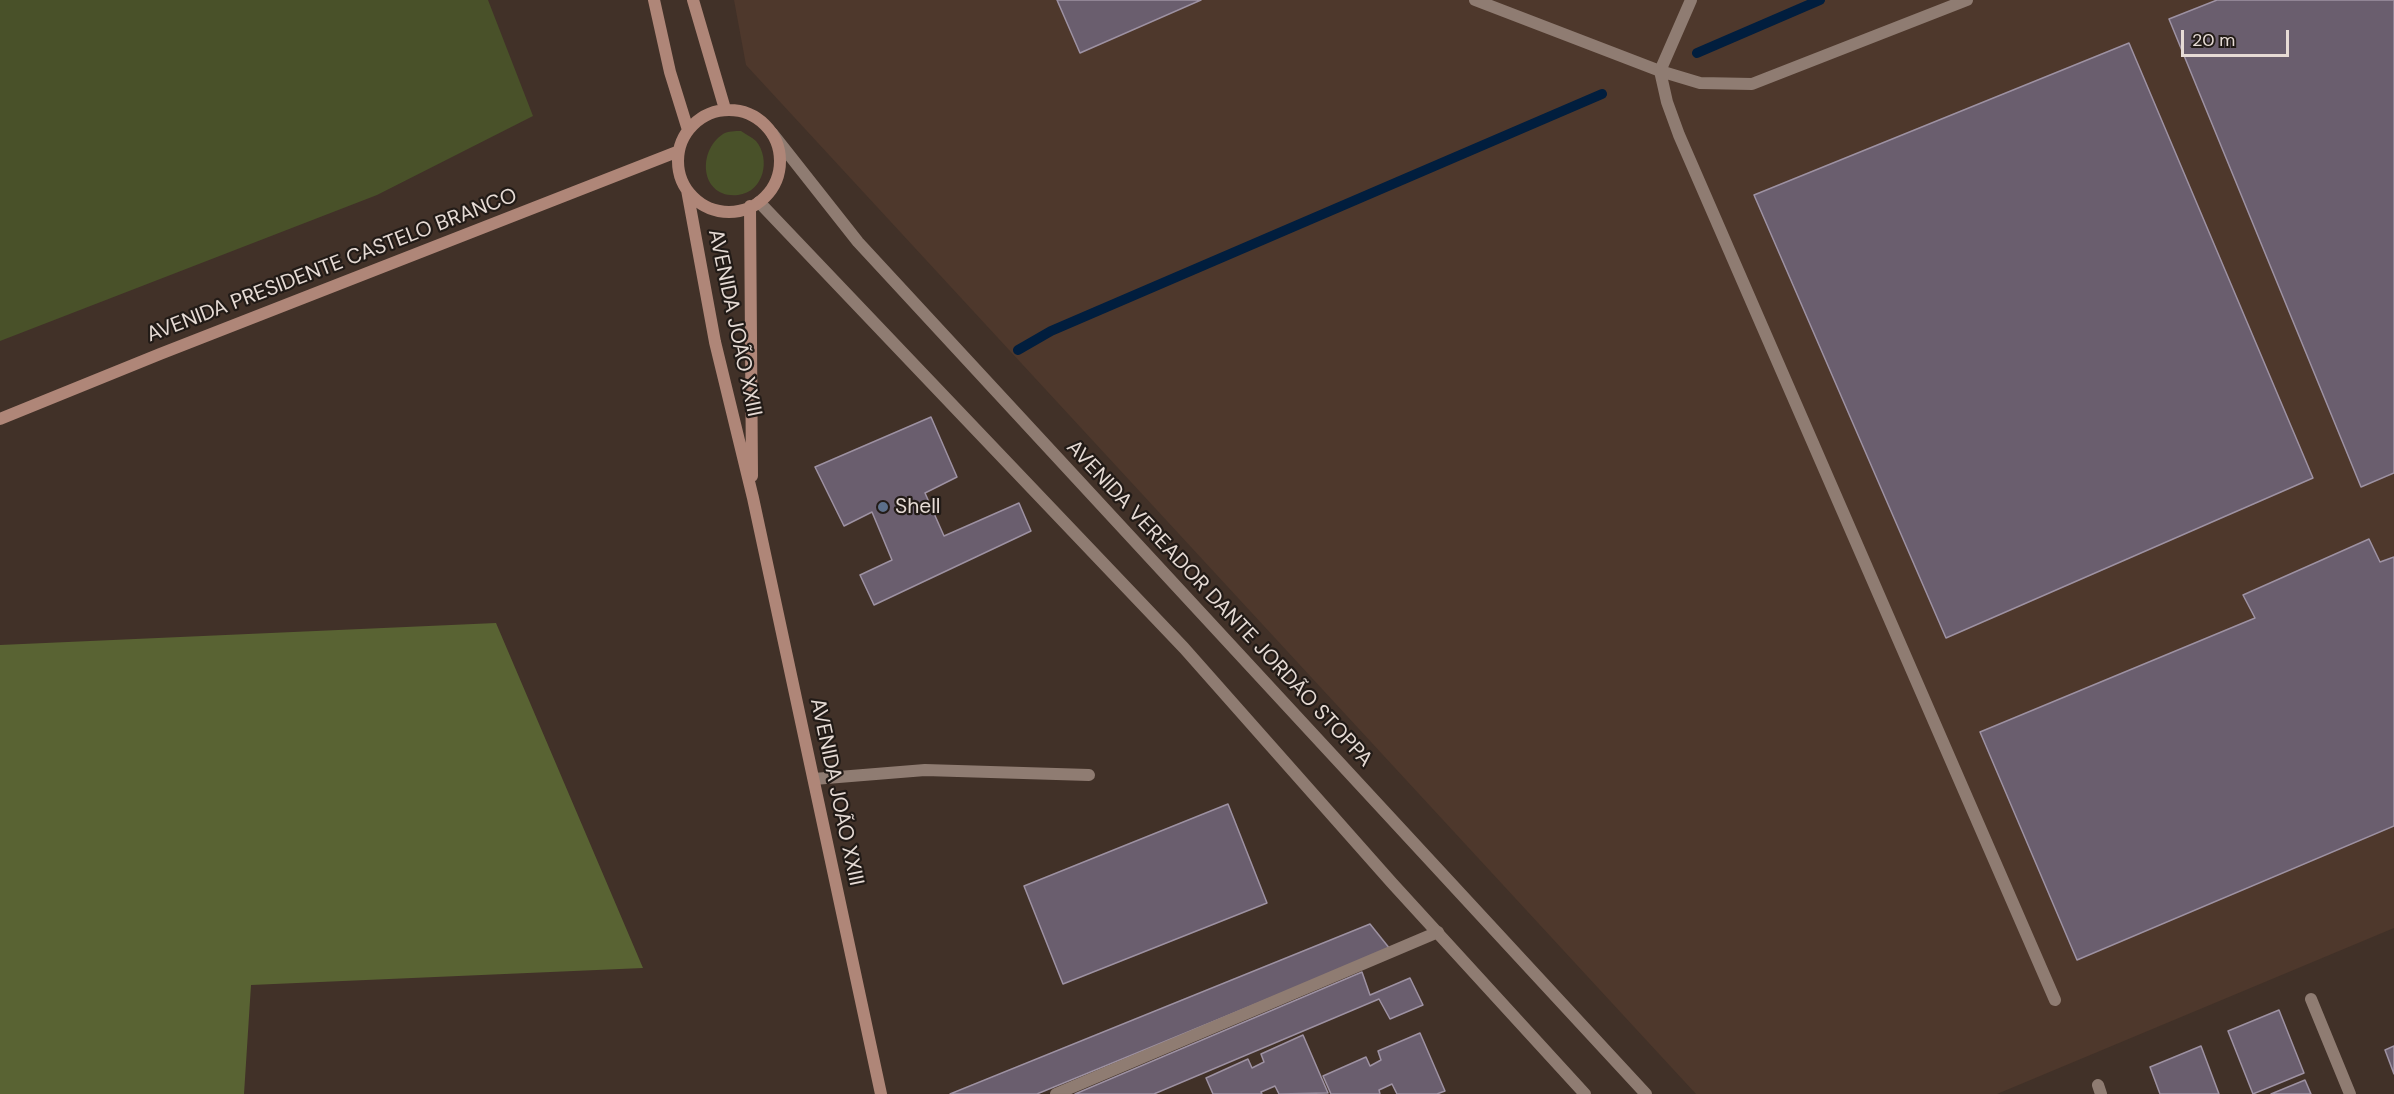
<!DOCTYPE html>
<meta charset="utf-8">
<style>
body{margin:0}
#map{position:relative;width:2394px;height:1094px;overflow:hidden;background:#413128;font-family:"DM Sans",sans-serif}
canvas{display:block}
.scale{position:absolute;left:2181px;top:30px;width:108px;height:27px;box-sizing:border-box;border:3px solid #e6dbd5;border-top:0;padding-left:8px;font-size:18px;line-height:21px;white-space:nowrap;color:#e6dbd5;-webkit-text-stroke:4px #221b17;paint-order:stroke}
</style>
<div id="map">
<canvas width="2394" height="1094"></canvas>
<div class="scale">20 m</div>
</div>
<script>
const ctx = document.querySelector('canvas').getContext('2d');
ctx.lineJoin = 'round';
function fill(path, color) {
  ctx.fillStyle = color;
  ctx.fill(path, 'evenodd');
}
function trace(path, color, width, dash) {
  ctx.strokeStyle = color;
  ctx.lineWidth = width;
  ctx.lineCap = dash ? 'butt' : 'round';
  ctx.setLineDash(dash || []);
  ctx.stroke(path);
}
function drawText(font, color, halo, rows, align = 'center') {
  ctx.font = font + ' "DM Sans",sans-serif';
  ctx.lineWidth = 4.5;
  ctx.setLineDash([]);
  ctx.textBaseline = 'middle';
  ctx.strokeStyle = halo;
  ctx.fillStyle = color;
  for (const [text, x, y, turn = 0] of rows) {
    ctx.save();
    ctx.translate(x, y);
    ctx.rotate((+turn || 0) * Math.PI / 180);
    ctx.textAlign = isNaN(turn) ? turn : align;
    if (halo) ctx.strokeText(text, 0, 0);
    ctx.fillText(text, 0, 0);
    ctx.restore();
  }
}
const built = new Path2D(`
 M 734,0 L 2394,0 L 2394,928 L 1997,1094 L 1696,1094 L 746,65 Z`);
const green = new Path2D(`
 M 0,0 L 488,0 L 533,116 L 377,195 L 0,341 Z
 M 741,131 C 745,134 752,137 756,141 C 771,159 764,192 738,195 C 701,199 696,152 723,134 C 728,131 735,131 741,131 Z`);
const forest = new Path2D(`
 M 496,623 L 643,968 L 251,985 L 244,1094 L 0,1094 L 0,645 Z`);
const stream = new Path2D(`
 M 1697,53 L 1820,0
 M 1018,350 L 1051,331 L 1602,94`);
const building = new Path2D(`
 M 1057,0 L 1201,0 L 1080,53 Z
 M 2217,0 L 2394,0 L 2394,473 L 2361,487 L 2169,19 Z
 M 2129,43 L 2313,478 L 1946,638 L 1754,195 Z
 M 931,417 L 957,477 L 925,493 L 944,536 L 1019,503 L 1031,531 L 874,605 L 860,575 L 892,560 L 872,512 L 844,526 L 815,467 Z
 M 2369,539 L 2380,562 L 2394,557 L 2394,826 L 2077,960 L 1980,732 L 2255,618 L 2243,595 Z
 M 1228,804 L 1267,903 L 1063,984 L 1024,886 Z
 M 1370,924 L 1390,949 L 1037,1094 L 950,1094 Z
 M 1362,972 L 1370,995 L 1410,978 L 1423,1005 L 1390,1019 L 1379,999 L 1154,1094 L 1075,1094 Z
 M 2279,1010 L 2304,1073 L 2253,1094 L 2228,1031 Z
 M 1420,1033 L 1445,1091 L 1437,1094 L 1397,1094 L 1392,1084 L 1379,1090 L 1380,1094 L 1331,1094 L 1323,1076 L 1366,1057 L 1370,1066 L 1381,1060 L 1378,1051 Z
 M 1303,1035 L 1328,1093 L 1279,1094 L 1275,1086 L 1261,1092 L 1262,1094 L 1213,1094 L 1206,1078 L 1248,1059 L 1252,1068 L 1264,1062 L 1261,1054 Z
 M 2201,1046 L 2219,1094 L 2160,1094 L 2150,1067 Z
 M 2394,1046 L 2394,1074 L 2385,1050 Z
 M 2305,1080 L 2311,1094 L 2271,1094 Z`);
const lane = new Path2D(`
 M 1475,0 L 1660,71 L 1700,83 L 1752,84 L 1967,0
 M 1691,0 L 1660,71 L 1667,102 L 1679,135 L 2055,1000
 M 814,779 L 925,770 L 1089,775
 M 2311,999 L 2350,1094
 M 2098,1085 L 2101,1094
 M 1056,1094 L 1438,932`);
const street = new Path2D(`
 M 772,133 L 858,242 L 1646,1094
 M 759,202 L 1184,648 L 1392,883 L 1585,1094`);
const secondary = new Path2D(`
 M 654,0 L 670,72 L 688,130
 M 693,0 L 725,109
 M678 161a51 51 0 1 1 102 0a51 51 0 1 1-102 0Z
 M 687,190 L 715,342 L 753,498 L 881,1094
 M 750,206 L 752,476
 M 0,419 L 160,354 L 679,151`);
const markers = [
 [883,507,6,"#5c6f8a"]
];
const streetNames = [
 ["AVENIDA PRESIDENTE CASTELO BRANCO",332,266,-21],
 ["AVENIDA JOÃO XXIII",734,323,78],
 ["AVENIDA VEREADOR DANTE JORDÃO STOPPA",1219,604,47],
 ["AVENIDA JOÃO XXIII",836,792,78]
];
const poiNames = [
 ["Shell",895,507]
];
fill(built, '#4e382c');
fill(green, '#495129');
fill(forest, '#596333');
trace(stream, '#011e3e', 10);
fill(building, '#6a5e6e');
trace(building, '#9e92a3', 1.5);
trace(lane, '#8f7c72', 12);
trace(street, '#8f7c72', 12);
trace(secondary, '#af8678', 12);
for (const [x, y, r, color] of markers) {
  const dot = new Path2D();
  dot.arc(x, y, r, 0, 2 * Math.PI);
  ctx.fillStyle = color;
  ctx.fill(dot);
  trace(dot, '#221b17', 2);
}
drawText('21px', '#e6dbd5', '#221b17', streetNames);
drawText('21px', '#e6dbd5', '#221b17', poiNames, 'left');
</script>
